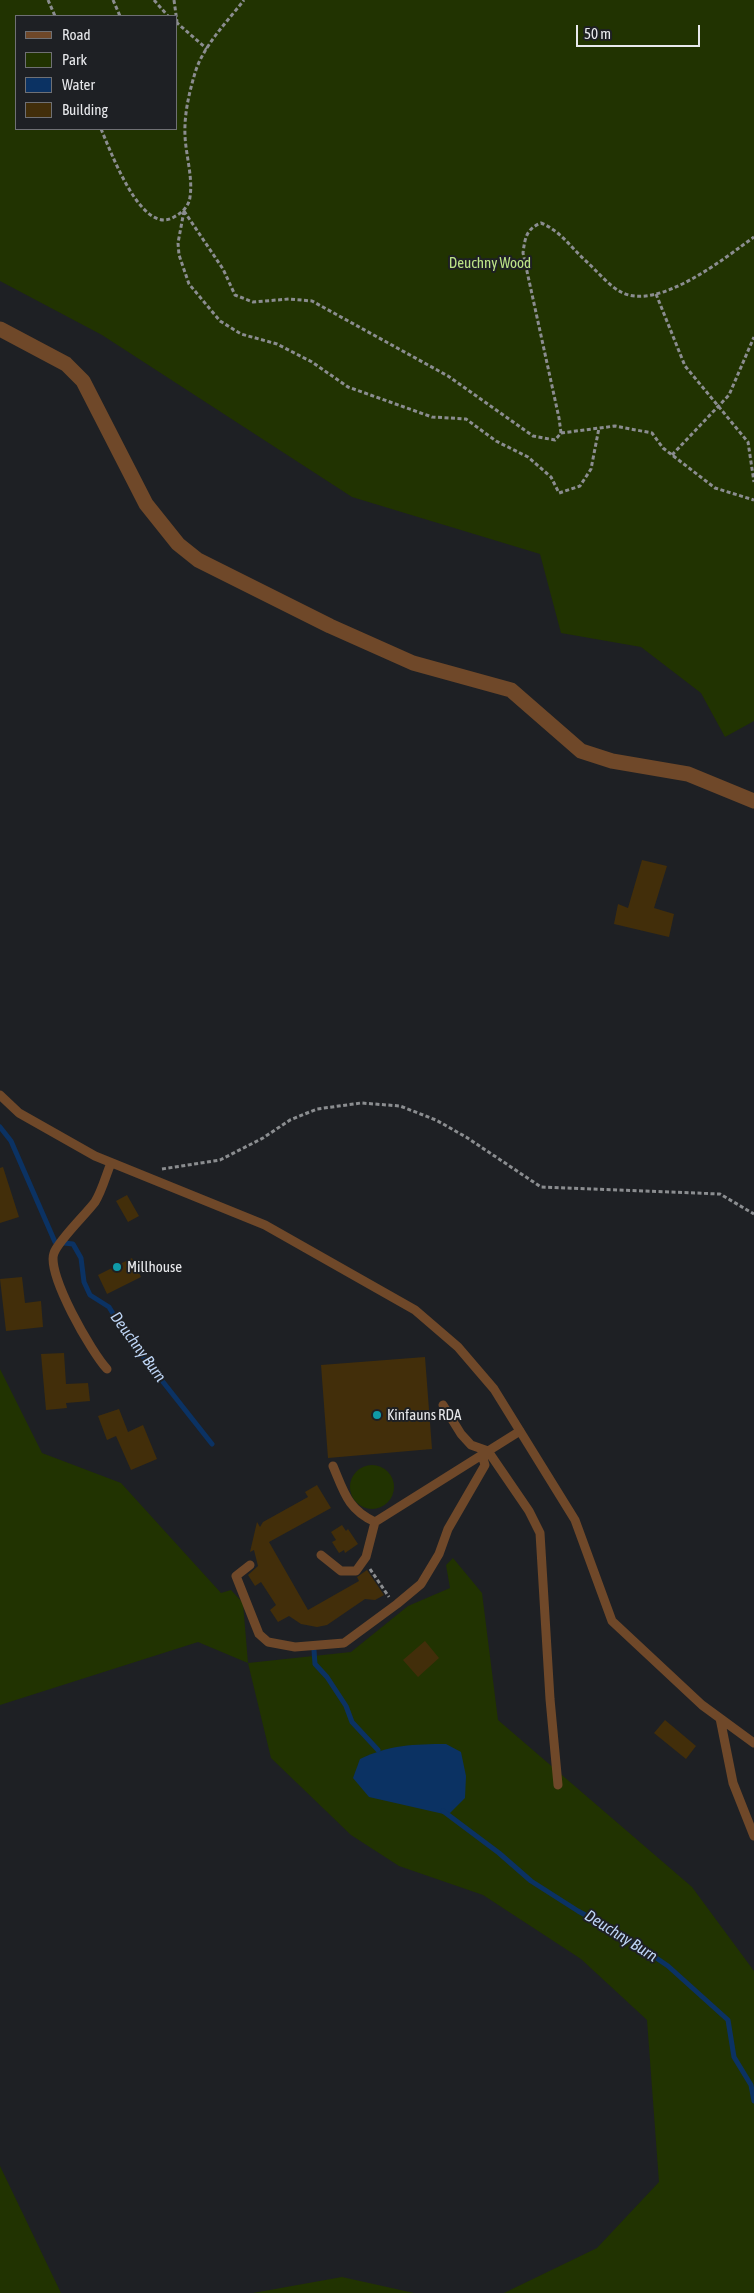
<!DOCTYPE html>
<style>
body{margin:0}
#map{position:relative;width:754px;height:2293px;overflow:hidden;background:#1e2024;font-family:"Asap Condensed",sans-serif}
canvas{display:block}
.legend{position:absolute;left:15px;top:15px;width:162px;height:115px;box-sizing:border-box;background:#1e2024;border:1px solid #6f7074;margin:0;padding:6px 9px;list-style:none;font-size:15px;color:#e8e9ec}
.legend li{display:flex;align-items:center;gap:10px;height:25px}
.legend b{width:25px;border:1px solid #6f7074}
.scale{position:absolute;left:576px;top:25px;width:124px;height:22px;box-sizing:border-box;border:2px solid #e8e9ec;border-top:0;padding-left:6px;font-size:15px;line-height:18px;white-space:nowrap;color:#e8e9ec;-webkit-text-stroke:4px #1e2024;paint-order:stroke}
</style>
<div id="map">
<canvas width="754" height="2293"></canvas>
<ul class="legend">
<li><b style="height:6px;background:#6f4829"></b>Road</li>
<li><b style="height:14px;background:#213301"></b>Park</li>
<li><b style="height:14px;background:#0b3263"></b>Water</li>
<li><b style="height:14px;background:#422e0a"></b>Building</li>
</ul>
<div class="scale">50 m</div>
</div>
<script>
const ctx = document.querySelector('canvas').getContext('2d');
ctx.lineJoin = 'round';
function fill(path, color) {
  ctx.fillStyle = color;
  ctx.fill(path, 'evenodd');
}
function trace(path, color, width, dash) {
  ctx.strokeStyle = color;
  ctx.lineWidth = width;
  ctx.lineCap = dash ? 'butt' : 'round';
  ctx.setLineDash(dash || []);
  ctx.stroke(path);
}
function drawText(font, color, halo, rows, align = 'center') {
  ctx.font = font + ' "Asap Condensed",sans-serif';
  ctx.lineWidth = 4;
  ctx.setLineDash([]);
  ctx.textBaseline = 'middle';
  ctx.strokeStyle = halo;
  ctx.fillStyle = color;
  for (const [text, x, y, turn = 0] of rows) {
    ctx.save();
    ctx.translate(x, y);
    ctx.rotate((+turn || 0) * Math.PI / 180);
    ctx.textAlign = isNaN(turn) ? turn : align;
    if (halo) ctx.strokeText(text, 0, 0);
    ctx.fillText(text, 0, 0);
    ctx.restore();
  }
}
const green = new Path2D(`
 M 0,0 L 754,0 L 754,721 L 725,737 L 701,693 L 641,647 L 561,633 L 540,554 L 352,497 L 102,335 L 0,281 ZM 16,16 L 176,16 L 176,129 L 16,129 Z
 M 0,1369 L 42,1453 L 121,1483 L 221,1593 L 231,1590 L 243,1603 L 248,1663 L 351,1652 L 408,1606 L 450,1588 L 446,1565 L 453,1558 L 482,1593 L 498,1720 L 692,1887 L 754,1971 L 754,2293 L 504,2293 L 597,2248 L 659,2182 L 647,2020 L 581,1959 L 483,1895 L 399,1866 L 351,1835 L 271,1758 L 248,1663 L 198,1642 L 0,1705 Z
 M350 1487a22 22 0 1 1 44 0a22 22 0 1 1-44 0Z
 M 0,2166 L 61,2293 L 0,2293 Z
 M 342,2277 L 414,2293 L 253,2293 Z`);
const water = new Path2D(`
 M 446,1744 L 461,1752 L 466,1776 L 465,1798 L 448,1815 L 369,1797 L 353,1778 L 360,1759 C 389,1745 414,1744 446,1744 Z`);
const stream = new Path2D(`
 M 0,1127 L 11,1141 L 55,1242 L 73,1244 L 81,1258 L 84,1282 L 90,1295 L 109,1307 L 126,1335 L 212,1444
 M 314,1650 L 315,1664 L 327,1677 L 346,1706 L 352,1722 L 378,1750
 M 443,1811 L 499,1853 L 531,1881 L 578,1911 L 624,1936 L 668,1966 L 728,2020 L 734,2057 L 751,2085 L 754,2101`);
const building = new Path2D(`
 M 642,860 L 667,866 L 654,908 L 674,914 L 669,937 L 614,924 L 618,904 L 628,908 Z
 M 3,1167 L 19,1217 L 0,1223 L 0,1168 Z
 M 127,1195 L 139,1216 L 128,1222 L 116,1201 Z
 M 132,1258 L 141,1277 L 107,1294 L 98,1275 Z
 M 22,1277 L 25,1303 L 41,1301 L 43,1327 L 6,1331 L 0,1279 Z
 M 64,1353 L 66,1384 L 88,1383 L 90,1401 L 66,1403 L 67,1408 L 46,1410 L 41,1354 Z
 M 425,1357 L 432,1449 L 328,1458 L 321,1365 Z
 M 119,1409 L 128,1432 L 143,1425 L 157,1459 L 131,1470 L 116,1436 L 107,1440 L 98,1416 Z
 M 317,1485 L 331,1508 L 269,1542 L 308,1610 L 359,1581 L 357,1577 L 367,1570 L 384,1595 L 375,1600 L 365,1599 L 327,1625 L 317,1627 L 301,1624 L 289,1616 L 278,1622 L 270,1610 L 276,1605 L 261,1582 L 255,1586 L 248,1575 L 258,1566 L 254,1550 L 250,1552 L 257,1522 L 260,1527 L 263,1522 L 308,1497 L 305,1492 Z
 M 342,1525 L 346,1531 L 348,1529 L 358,1544 L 345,1553 L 344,1550 L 339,1553 L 332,1542 L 336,1540 L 331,1532 Z
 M 425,1641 L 439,1658 L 418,1677 L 403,1660 Z
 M 665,1720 L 696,1746 L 686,1759 L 654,1733 Z`);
const path = new Path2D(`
 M 48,0 L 55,16
 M 113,0 L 120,16
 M 154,0 L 168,16
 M 174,0 L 177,22
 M 176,22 L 207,49
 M 101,129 C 110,149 141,237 174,217 C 182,213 189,206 190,197 C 193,178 186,156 185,136 C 184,115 189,93 195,73 C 203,46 227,22 244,0
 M 184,211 L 223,269 L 235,295 L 253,302 L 289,299 L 312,301 L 448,376 L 533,436 L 555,440 L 561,433 L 559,418 L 523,253 C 525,238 526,229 541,223 C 561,231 571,248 587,262 C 597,271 609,286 621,292 C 658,312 726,257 754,237
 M 184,211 L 178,243 L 179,255 L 189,284 L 220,321 L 241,334 L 277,344 L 312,362 L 348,387 L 432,417 L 466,419 L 496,441 L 528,457 L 551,477 L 559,493 L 580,486 L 591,469 L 599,428
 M 656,294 L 685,366 L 748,442 L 754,482
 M 561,433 L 615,426 L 652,433 L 663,448 L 715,488 L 754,500
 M 672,455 L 729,395 L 754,337
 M 162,1169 L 220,1160 L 263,1138 L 290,1120 L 317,1109 L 361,1103 L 400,1106 L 436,1120 L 466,1137 L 541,1187 L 720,1194 L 754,1214
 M 370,1569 L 389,1597`);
const service = new Path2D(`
 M 0,1095 L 19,1113 L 95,1156 L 265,1225 L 415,1310 L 458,1347 L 494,1389 L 575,1520 L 612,1621 L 702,1705 L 754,1743
 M 107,1369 C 92,1353 46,1274 54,1253 C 58,1241 86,1214 95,1202 C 102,1191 106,1175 111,1163
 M 443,1405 L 461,1434 L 471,1445 L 488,1451 L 529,1511 L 540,1533 L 550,1699 L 558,1785
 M 333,1466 C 344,1492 348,1510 375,1522
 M 321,1555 L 341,1571 L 356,1571 L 366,1557 L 375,1522 L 520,1431
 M 250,1565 L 236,1576 L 259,1634 L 268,1642 L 295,1647 L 344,1643 L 397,1604 L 421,1584 L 439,1554 L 448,1529 L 485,1465 L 482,1455
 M 720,1718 L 733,1783 L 754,1836`);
const tertiary = new Path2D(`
 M 0,329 L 66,364 L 83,381 L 146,504 L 178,544 L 198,560 L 330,626 L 413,663 L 511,690 L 581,751 L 612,761 L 688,774 L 754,801`);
const markers = [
 [117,1267,5,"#0f9aa8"],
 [377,1415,5,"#0f9aa8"]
];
const parkNames = [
 ["Deuchny Wood",490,263]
];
const poiNames = [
 ["Millhouse",127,1267],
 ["Kinfauns RDA",387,1415]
];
const waterNames = [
 ["Deuchny Burn",138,1347,54],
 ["Deuchny Burn",621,1936,32]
];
fill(green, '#213301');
fill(water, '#0b3263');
trace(stream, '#0b3263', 5);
fill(building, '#422e0a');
trace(path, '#8b8d90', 3, [4, 2.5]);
trace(service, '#6f4829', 9);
trace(tertiary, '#6f4829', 15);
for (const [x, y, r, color] of markers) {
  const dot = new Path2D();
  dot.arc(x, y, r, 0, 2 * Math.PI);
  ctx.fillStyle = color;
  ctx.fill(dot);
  trace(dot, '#1e2024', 2);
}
drawText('15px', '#bce387', '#1e2024', parkNames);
drawText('15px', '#e8e9ec', '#1e2024', poiNames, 'left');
drawText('italic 16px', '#bed5f5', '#1e2024', waterNames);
</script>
